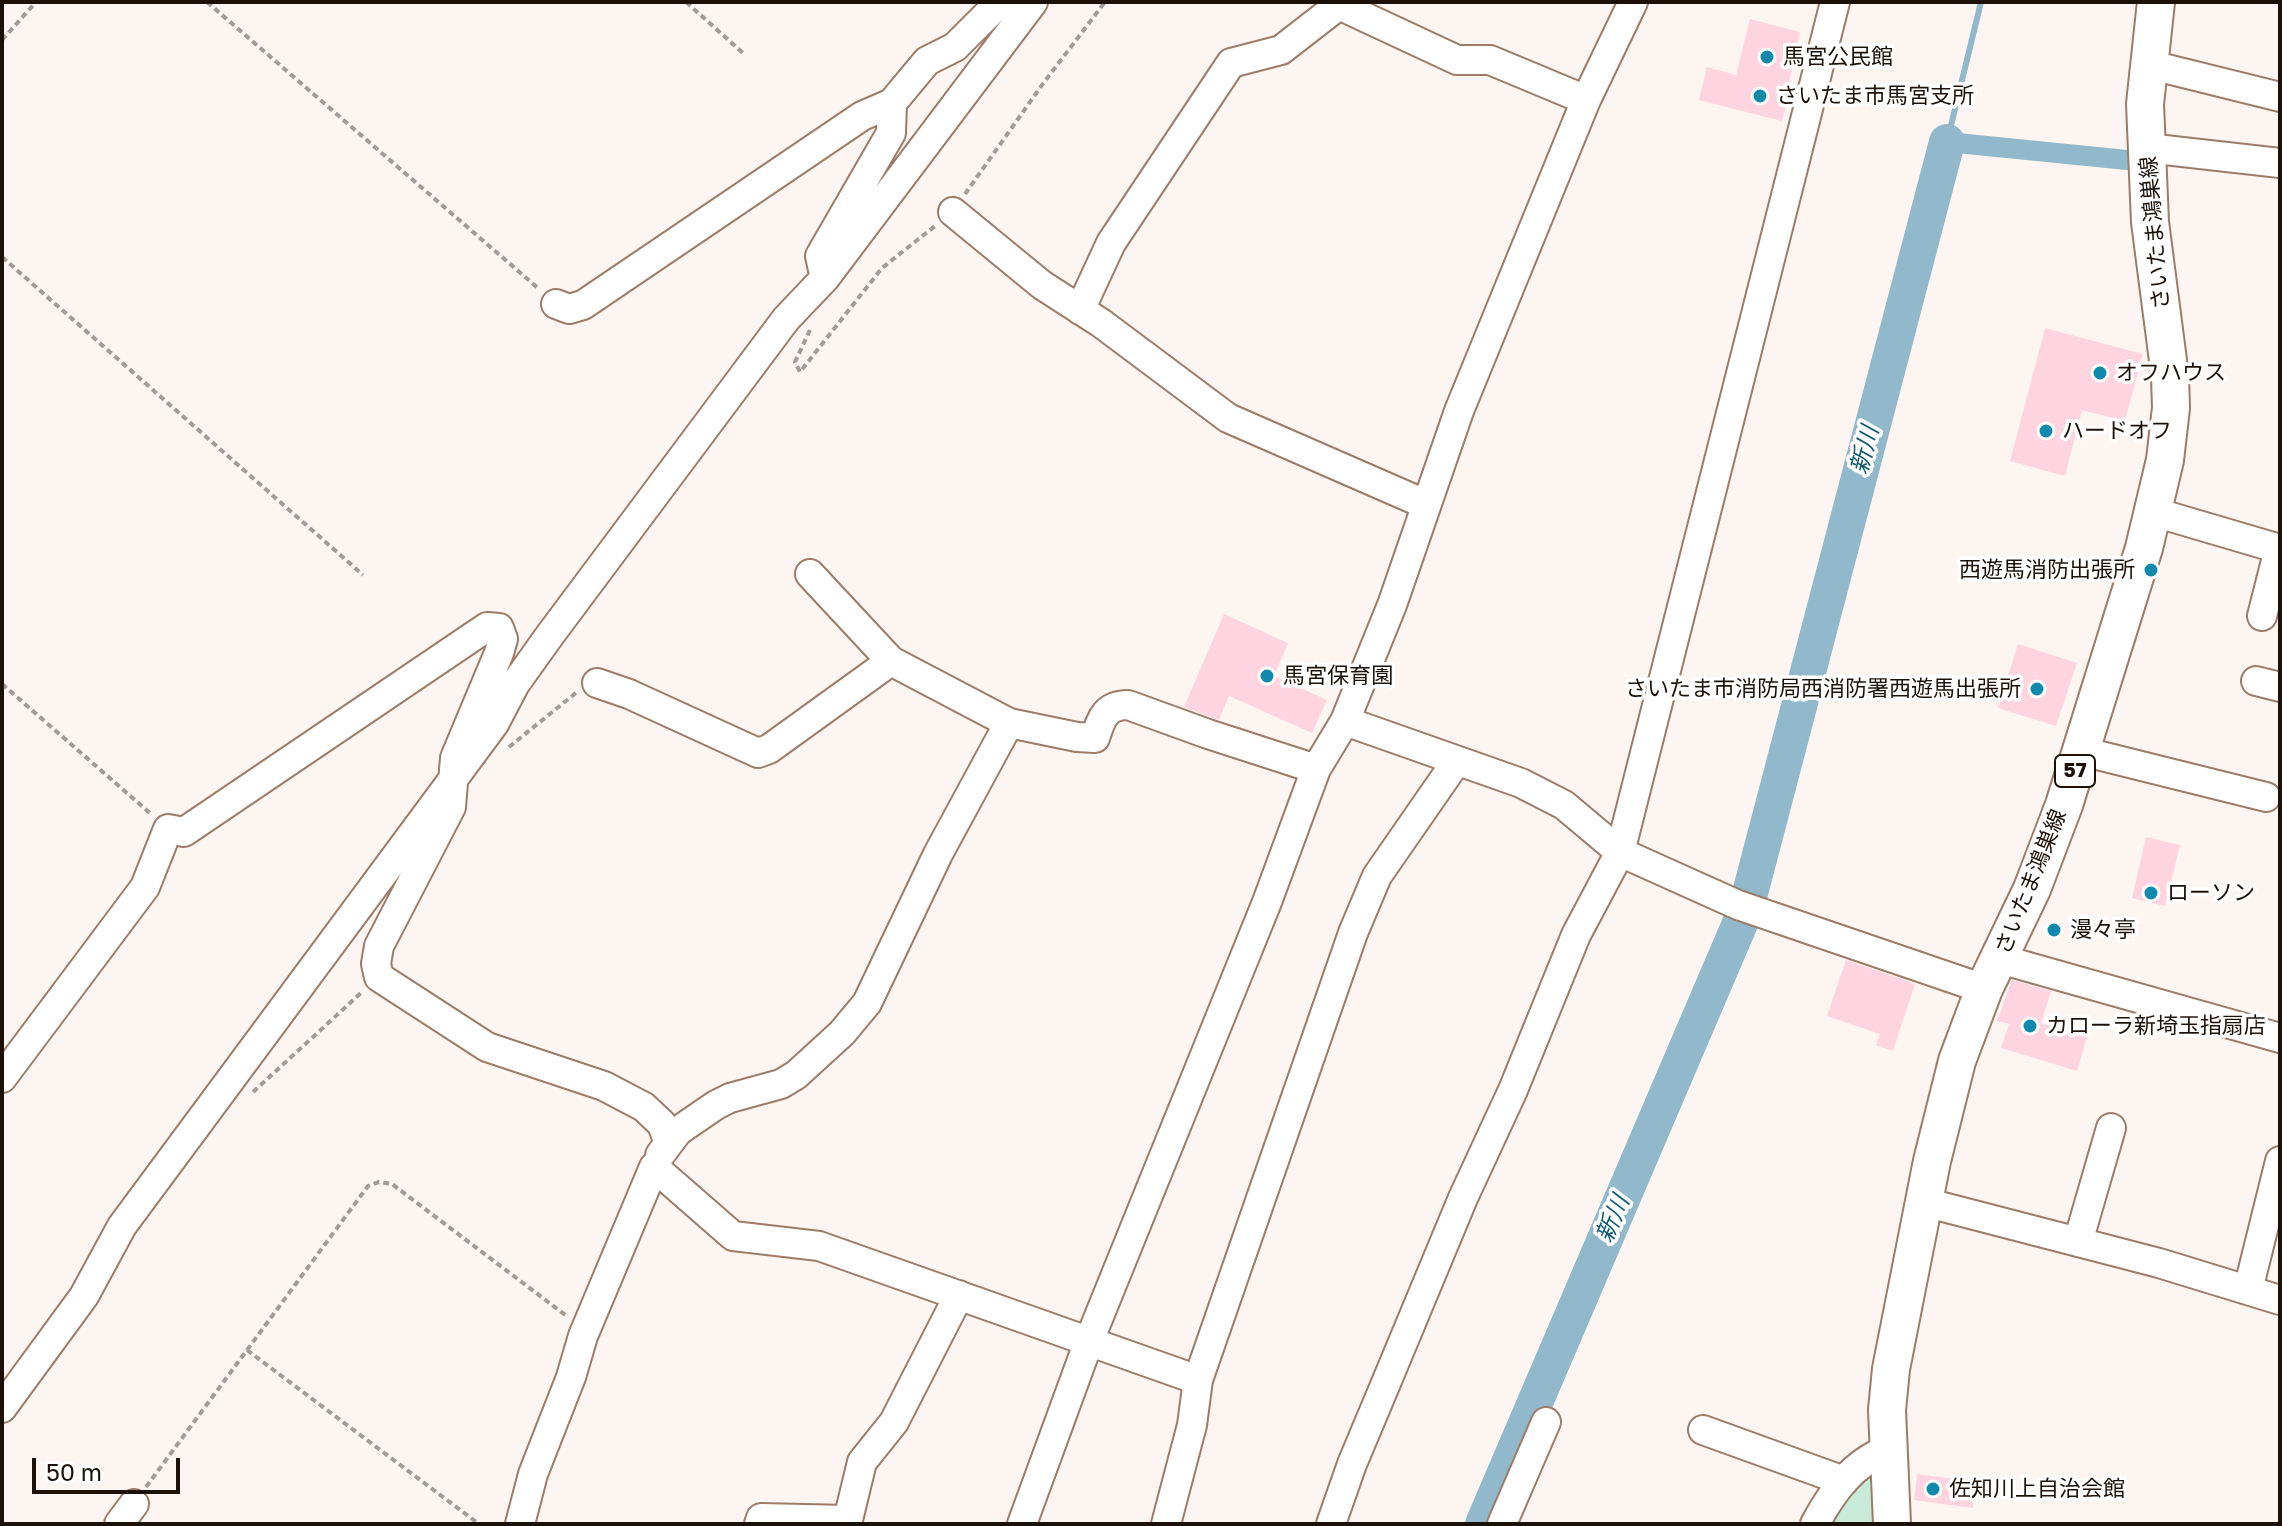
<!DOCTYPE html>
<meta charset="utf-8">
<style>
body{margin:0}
#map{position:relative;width:2282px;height:1526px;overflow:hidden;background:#fdf5f1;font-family:"Golos Text",sans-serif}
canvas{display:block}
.frame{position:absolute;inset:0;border:4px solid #1c1109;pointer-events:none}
.scale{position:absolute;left:32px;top:1458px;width:148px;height:36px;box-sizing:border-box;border:4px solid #1c1109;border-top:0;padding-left:10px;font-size:24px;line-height:28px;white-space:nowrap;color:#1c1109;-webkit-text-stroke:6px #fff;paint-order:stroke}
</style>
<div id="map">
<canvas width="2282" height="1526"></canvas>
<div class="frame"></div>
<div class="scale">50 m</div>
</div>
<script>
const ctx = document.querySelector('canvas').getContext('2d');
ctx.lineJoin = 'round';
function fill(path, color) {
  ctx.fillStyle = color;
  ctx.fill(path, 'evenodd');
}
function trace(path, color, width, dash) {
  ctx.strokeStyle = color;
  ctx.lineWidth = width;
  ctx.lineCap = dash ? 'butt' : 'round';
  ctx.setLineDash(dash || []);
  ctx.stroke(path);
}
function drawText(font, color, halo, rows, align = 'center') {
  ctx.font = font + ' "Golos Text","Noto Sans JP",sans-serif';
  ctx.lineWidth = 7;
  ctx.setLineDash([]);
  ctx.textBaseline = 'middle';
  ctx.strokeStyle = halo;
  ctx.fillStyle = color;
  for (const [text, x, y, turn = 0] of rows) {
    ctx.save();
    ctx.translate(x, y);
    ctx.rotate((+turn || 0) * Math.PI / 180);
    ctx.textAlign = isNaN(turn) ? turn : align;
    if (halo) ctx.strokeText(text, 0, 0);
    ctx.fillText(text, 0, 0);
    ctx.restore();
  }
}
const green = new Path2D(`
 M 1860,1476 L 1874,1478 L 1874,1524 L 1828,1524 Z`);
const stream = new Path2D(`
 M 1947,142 L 1981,2`);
const canal = new Path2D(`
 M 1947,142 L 2157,163`);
const river = new Path2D(`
 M 1749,897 L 1947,142
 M 1483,1524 L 1744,914`);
const building = new Path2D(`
 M 1750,19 L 1800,32 L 1788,87 L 1791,88 L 1782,121 L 1699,100 L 1707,67 L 1736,75 Z
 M 2045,328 L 2143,354 L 2125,421 L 2082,410 L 2065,476 L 2010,461 Z
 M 1224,614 L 1288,643 L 1274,676 L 1327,700 L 1312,733 L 1229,696 L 1219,720 L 1184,707 Z
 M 2018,644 L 2077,663 L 2056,726 L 1998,708 Z
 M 2146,837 L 2180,845 L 2165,906 L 2132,898 Z
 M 1846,960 L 1915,984 L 1893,1051 L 1876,1045 L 1880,1034 L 1827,1016 Z
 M 2012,980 L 2051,991 L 2041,1023 L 2087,1037 L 2077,1071 L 2001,1048 L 2009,1024 L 1997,1021 Z
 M 1917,1474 L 1976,1482 L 1973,1508 L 1914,1500 Z`);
const path = new Path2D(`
 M 207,2 L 539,289
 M 686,2 L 743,53
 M 2,40 L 36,2
 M 965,194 L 1042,85 L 1105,2
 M 2,257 L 363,575
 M 810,330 L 795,362 L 800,372 L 882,268 L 935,226
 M 2,684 L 151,814
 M 509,747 L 577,692
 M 253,1092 L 362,992
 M 247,1350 L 479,1524
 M 146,1487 L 368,1186 L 379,1182 L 392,1184 L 568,1317`);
const minor = new Path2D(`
 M 2147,64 L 2280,97
 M 2147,148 L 2280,163
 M 953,212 L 1042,285 L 1101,323 L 1228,418 L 1425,504
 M 824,274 L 820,256 L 891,133 L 892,103
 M 556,304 L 569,309 L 583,305 L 862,116 L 892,103 L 927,61 L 955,47 L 1000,2
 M 1080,310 L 1111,243 L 1231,63 L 1281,50 L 1339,5 L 1457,60 L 1490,60 L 1586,100
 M 2154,512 L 2280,549
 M 810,574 L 891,661 L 1009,723
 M 2262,616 L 2279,549
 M 2256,681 L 2280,687
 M 597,683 L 629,694 L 758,753 L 769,749 L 891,661
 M 1345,721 L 1521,783 L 1564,805 L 1620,852 L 1738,905 L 1984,989
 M 2081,751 L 2266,797
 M 2000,959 L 2280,1038
 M 2,1078 L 145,887 L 168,829 L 184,832 L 487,627 L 499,628 L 503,639 L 499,653 L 455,758 L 451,807 L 379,946 L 376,964 L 379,977 L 487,1047 L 604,1086 L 644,1107 L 662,1124 L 668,1141
 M 660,1155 L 678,1131 L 716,1105 L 730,1098 L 781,1084 L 796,1075 L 842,1033 L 867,1003 L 938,854 L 1009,723 L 1077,737 L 1095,738 C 1101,719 1105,705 1128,705 L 1208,734 L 1316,769
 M 1924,1202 L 2159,1263 L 2280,1300
 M 2078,1242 L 2111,1128
 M 2248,1290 L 2280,1161
 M 2,1408 L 84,1296 L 122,1226 L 494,724 L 515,684 L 550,635 L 786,319 L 825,278 L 1033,2
 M 1703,1430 L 1844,1481
 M 119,1524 L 134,1504
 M 520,1524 L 533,1474 L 571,1377 L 583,1336 L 654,1167 L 733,1236 L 819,1246 L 1198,1380
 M 759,1524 L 761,1518 L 848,1520 L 862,1462 L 894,1422 L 959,1295
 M 1022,1524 L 1089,1341 L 1267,902 L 1316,769 L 1345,721 L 1392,605 L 1459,411 L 1586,100 L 1633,2
 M 1166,1524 L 1192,1425 L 1198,1380 L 1353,933 L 1377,876 L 1456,762
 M 1331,1524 L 1352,1464 L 1386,1383 L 1463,1198 L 1513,1090 L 1576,935 L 1620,852 L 1835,2
 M 1502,1524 L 1546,1422
 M 1815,1524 C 1832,1492 1853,1463 1887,1450`);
const major = new Path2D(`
 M 1892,1524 L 1887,1410 L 1891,1369 L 1932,1161 L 1957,1061 L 1984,989 L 2032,889 L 2064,805 L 2144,548 L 2165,460 L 2171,408 L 2170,376 L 2150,222 L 2145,104 L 2156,2`);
const markers = [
 [1767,57,8,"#1089ac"],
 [1760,96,8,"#1089ac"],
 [2100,373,8,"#1089ac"],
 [2046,431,8,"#1089ac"],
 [2151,570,8,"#1089ac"],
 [1267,676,8,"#1089ac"],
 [2037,689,8,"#1089ac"],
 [2151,893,8,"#1089ac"],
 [2054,930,8,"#1089ac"],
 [2030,1026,8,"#1089ac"],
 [1933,1489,8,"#1089ac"]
];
const shields = [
 [2075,771,40]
];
const shieldNames = [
 ["57",2075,771]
];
const poiNames = [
 ["馬宮公民館",1783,57],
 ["さいたま市馬宮支所",1776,96],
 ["オフハウス",2116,373],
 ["ハードオフ",2062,431],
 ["西遊馬消防出張所",2135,570,"right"],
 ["馬宮保育園",1283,676],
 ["さいたま市消防局西消防署西遊馬出張所",2021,689,"right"],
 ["ローソン",2167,893],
 ["漫々亭",2070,930],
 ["カローラ新埼玉指扇店",2046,1026],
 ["佐知川上自治会館",1949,1489]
];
const streetNames = [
 ["さいたま鴻巣線",2155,233,-95],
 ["さいたま鴻巣線",2031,882,-68]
];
const waterNames = [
 ["新川",1865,450,-75],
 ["新川",1613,1219,-67]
];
fill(green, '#c7ebd8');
trace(stream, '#92b9cb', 6);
trace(canal, '#92b9cb', 20);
trace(river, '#92b9cb', 36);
fill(building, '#fed4e1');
trace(minor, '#9c7c68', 32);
trace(major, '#9c7c68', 40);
trace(path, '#a59b96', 4, [6, 4]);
trace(minor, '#fff', 28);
trace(major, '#fff', 36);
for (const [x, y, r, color] of markers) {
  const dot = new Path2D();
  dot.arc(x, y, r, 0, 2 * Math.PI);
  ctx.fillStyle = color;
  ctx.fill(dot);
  trace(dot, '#fff', 3);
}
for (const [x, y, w] of shields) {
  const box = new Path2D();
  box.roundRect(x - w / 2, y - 16, w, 32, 6);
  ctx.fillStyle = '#fff';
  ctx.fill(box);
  trace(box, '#1c1109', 2);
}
drawText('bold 20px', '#1c1109', null, shieldNames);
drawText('22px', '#1c1109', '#fff', poiNames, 'left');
drawText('22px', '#1c1109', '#fff', streetNames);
drawText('italic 24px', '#105973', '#fff', waterNames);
</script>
